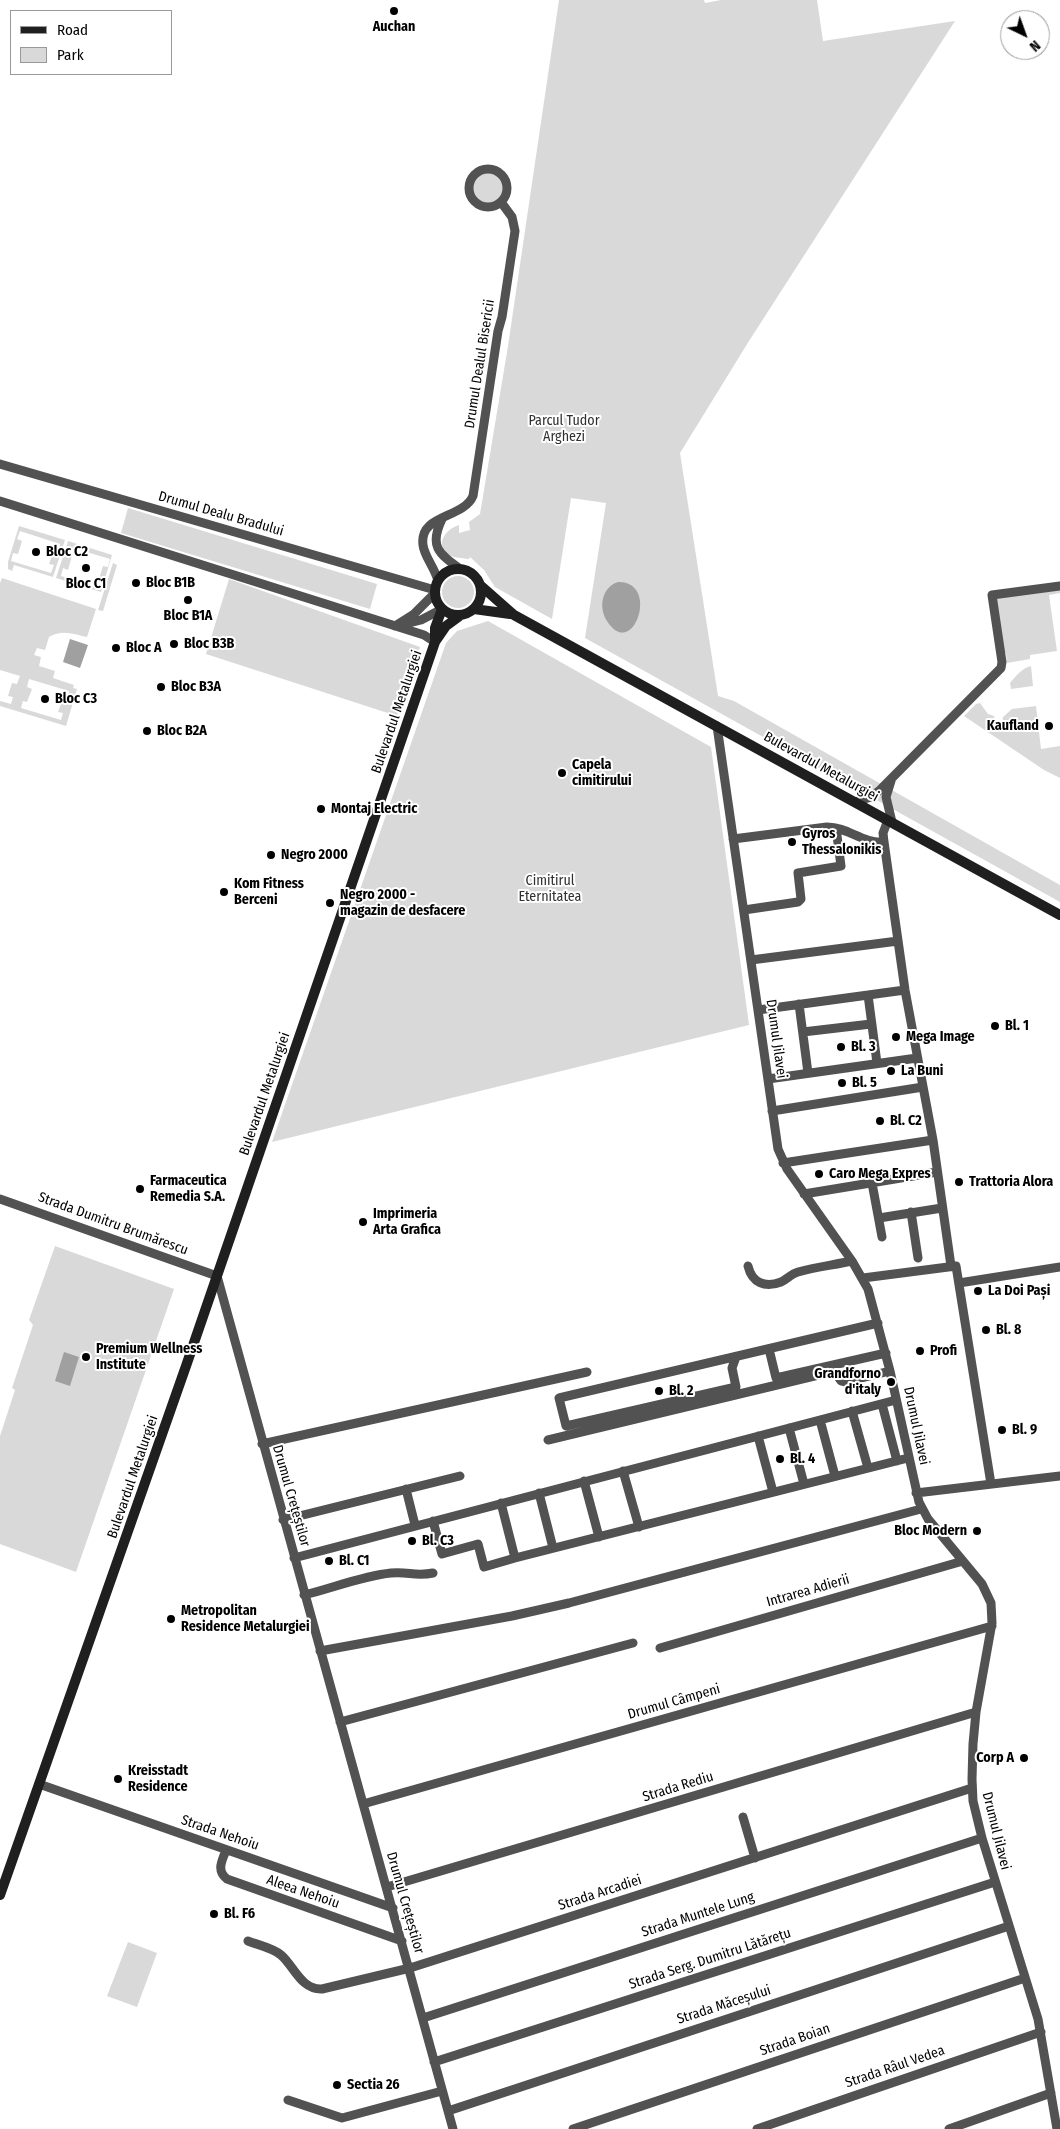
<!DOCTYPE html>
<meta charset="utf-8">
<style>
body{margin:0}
#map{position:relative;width:1060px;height:2129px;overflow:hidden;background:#fff;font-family:"Fira Sans Condensed",sans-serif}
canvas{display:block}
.legend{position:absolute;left:10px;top:10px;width:162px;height:65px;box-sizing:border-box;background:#fff;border:1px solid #999;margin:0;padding:6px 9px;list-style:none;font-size:15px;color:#000}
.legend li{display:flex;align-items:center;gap:10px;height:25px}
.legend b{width:25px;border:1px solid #999}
.north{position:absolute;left:1000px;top:10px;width:50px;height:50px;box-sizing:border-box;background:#fff;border:1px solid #999;border-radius:50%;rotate:138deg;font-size:14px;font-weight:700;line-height:20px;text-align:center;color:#000}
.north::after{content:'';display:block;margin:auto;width:18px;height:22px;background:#000;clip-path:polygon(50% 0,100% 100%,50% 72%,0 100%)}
</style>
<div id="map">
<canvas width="1060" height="2129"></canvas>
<ul class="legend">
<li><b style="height:6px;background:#1f1f1f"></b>Road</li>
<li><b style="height:14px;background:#d9d9d9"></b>Park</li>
</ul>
<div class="north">N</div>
</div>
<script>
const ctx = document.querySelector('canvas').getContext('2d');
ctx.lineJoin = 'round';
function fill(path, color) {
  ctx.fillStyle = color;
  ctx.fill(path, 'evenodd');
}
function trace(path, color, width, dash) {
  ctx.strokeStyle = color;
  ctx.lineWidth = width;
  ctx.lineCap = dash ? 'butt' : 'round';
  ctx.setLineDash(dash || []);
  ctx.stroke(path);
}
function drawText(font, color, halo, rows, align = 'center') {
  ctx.font = font + ' "Fira Sans Condensed",sans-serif';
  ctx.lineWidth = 4;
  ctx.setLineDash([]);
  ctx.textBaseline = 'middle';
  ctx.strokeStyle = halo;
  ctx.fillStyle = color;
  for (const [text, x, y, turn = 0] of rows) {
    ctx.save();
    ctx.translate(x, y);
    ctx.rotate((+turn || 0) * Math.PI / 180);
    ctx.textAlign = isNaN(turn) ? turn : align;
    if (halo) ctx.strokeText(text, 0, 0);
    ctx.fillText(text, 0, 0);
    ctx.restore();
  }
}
const green = new Path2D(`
 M 559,0 L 704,0 L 705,3 L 721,0 L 817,0 L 823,41 L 955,21 L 749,341 L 680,453 L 718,696 L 734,701 L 1060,885 L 1060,902 L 585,638 L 606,503 L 571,498 L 552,619 L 495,587 L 484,570 L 470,557 L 469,559 C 463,558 454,558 449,555 C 434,544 446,529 459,525 L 459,533 L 470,530 L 469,522 L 480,514 L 508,346 Z
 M472 189a16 16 0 1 1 32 0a16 16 0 1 1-32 0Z
 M 128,508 L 377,584 L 370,609 L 121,533 Z
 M 19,526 L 65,540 L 53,577 L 14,565 L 12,571 L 8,569 L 8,562 ZM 20,531 L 60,544 L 58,552 L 54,550 L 49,564 L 54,565 L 51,573 L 11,561 L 13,553 L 18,554 L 22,541 L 17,539 Z
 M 68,541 L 112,555 L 101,592 L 56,578 ZM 70,547 L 110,559 L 108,567 L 103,566 L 99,579 L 103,581 L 101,588 L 61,576 L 63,568 L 68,570 L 72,556 L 67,555 Z
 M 113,563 L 117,565 L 103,611 L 98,610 Z
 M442 592a16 16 0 1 1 32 0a16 16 0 1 1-32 0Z
 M 2,578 L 96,609 L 87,637 C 74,634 62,629 49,637 L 45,650 L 37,648 L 34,655 L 41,657 L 39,666 L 55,671 L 53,678 L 74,685 L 73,688 L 77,689 L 66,726 L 0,706 L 0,701 L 11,704 L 13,697 L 8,696 L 12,683 L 17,684 L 20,676 L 0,670 L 0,583 ZM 29,679 L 69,691 L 67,699 L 63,698 L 58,712 L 63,713 L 61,720 L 21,708 L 23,701 L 27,702 L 32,689 L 27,687 Z
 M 229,579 L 420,647 L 397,716 L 206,654 Z
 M 1060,588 L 1060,593 L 1049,595 L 1057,651 L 1030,655 L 1030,659 L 1007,663 L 1006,653 L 1003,653 L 995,598 Z
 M 488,621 L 711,747 L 749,1025 L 272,1142 L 446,643 L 457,631 Z
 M 1031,666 L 1033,686 L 1011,689 L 1010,683 C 1016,676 1022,668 1031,666 Z
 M 980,703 L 988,714 L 994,716 L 996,726 L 1002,725 L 1003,717 L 1012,709 L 1036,706 L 1041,749 L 1060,746 L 1060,778 L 1044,770 L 964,716 L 976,704 Z
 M 55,1246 L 174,1289 L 76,1572 L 0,1544 L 0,1436 L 15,1390 L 12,1388 L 33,1325 L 29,1320 Z
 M 128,1942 L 157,1953 L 137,2007 L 107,1996 Z`);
const water = new Path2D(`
 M 618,582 C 661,581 633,662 607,621 C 598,607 602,587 618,582 Z
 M 70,639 L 88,645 L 80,668 L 63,662 Z
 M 64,1352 L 79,1357 L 70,1386 L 55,1381 Z`);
const street = new Path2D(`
 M469 188a19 19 0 1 1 38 0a19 19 0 1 1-38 0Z
 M 0,464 L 435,590
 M 0,501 L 424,635 L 435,642
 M 442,519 C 429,546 438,553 460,569
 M 438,581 C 435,568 424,556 423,545 C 419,514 463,519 473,496 L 498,331 L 502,317 L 515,231 L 512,217 L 501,202
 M 401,625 L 421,620 L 442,609
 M 395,626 L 414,614 L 435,593
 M 717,726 L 778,1149 L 787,1169 L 852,1261 L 868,1289 L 890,1371 L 919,1502 L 928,1519 L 982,1584 L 991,1603 L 992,1623 L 976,1712 L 973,1744 L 972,1779 L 973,1801 L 982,1838 L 1038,2019 L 1057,2129
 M 891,781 L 886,797 L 892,822
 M 855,802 L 871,797 L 880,790 L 1001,668 L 1002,662 L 992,595 L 1060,586
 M 888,820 L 883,833 L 884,842 L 905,990 L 933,1140
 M 733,839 L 827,827 C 848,827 863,844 884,842
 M 744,910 L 798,902 L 801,899 L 798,873 L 841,866 L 836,828
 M 751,960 L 898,941
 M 868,995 L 877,1063
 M 799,1004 L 808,1073
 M 758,1010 L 905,990
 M 803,1032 L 871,1024
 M 768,1079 L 917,1058
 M 772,1111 L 923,1087
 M 783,1163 L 933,1140 L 951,1266
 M 872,1183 L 882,1237
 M 804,1194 L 937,1172
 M 0,1199 L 217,1276 L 453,2129
 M 911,1212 L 918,1258
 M 879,1218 L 942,1208
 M 748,1266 C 752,1283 765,1288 781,1282 C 787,1279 791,1274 798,1272 C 815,1267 834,1265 852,1261
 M 863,1278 L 956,1266 L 991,1484
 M 959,1283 L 1060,1267
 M 769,1349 L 776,1378 L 886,1353
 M 736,1357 L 732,1368 L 736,1387 L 566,1426 L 559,1398 L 878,1323
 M 882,1404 L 897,1461
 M 852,1411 L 868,1468
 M 820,1420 L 835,1476
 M 789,1428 L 804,1484
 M 758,1436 L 773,1492
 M 548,1440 L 831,1372 L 836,1374 L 841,1381 L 845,1382 L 890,1371
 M 262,1444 L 587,1372
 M 623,1471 L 639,1527
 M 584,1481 L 599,1537
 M 406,1489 L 415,1525
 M 539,1493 L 553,1548
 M 916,1493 L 1060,1476
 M 501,1503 L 515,1558 L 908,1458
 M 283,1520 L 460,1476
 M 433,1521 L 442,1554 L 478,1544 L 484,1567 L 515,1558
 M 294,1558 L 896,1400
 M 304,1595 C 333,1588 362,1576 391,1573 C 408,1571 415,1577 433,1573
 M 660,1648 L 963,1561
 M 320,1651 L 512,1616 L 569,1603 L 921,1509
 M 340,1722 L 633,1643
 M 39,1784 L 393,1908
 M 363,1804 L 992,1626
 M 743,1817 L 755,1858
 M 226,1850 C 222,1861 216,1870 227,1879 L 402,1941
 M 387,1887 L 976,1712
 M 248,1941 C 258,1945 273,1948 281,1955 C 294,1966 301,1990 322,1989 L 410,1968 L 972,1788
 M 423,2018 L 982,1838
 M 434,2062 L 995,1882
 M 288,2100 L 342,2118 L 442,2091
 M 448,2111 L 1009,1926
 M 573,2129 L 1025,1978
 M 757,2129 L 1041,2032
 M 949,2129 L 1051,2093`);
const secondary = new Path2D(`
 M435 592a23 23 0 1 1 46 0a23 23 0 1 1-46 0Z
 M 480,585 L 514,615 L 1060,915
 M 474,609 L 510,614
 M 435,639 L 435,628 L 442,609
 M 0,1895 L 186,1366 L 435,642 L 446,626 L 461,615`);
const markers = [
 [394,11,5,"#000"],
 [36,552,5,"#000"],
 [86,568,5,"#000"],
 [136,583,5,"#000"],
 [188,600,5,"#000"],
 [174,644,5,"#000"],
 [116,648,5,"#000"],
 [161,687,5,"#000"],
 [45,699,5,"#000"],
 [1049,726,5,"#000"],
 [147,731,5,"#000"],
 [562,773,5,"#000"],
 [321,809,5,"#000"],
 [792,842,5,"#000"],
 [271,855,5,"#000"],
 [224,892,5,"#000"],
 [330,903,5,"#000"],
 [995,1026,5,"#000"],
 [896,1037,5,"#000"],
 [841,1047,5,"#000"],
 [891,1071,5,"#000"],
 [842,1083,5,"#000"],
 [880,1121,5,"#000"],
 [819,1174,5,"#000"],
 [959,1182,5,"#000"],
 [140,1189,5,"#000"],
 [363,1222,5,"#000"],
 [978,1291,5,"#000"],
 [986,1330,5,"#000"],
 [920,1351,5,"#000"],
 [86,1357,5,"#000"],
 [891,1382,5,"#000"],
 [659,1391,5,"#000"],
 [1002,1430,5,"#000"],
 [780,1459,5,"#000"],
 [977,1531,5,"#000"],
 [412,1541,5,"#000"],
 [329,1561,5,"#000"],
 [171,1619,5,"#000"],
 [1024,1758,5,"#000"],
 [118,1779,5,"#000"],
 [214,1914,5,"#000"],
 [337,2085,5,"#000"]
];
const poiNames = [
 ["Auchan",394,27,"center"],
 ["Bloc C2",46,552],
 ["Bloc B1B",146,583],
 ["Bloc C1",86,584,"center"],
 ["Bloc B1A",188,616,"center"],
 ["Bloc B3B",184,644],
 ["Bloc A",126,648],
 ["Bloc B3A",171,687],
 ["Bloc C3",55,699],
 ["Kaufland",1039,726,"right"],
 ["Bloc B2A",157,731],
 ["Capela",572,765],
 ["cimitirului",572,781],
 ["Montaj Electric",331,809],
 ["Gyros",802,834],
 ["Thessalonikis",802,850],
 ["Negro 2000",281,855],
 ["Kom Fitness",234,884],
 ["Berceni",234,900],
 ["Negro 2000 -",340,895],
 ["magazin de desfacere",340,911],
 ["Bl. 1",1005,1026],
 ["Mega Image",906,1037],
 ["Bl. 3",851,1047],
 ["La Buni",901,1071],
 ["Bl. 5",852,1083],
 ["Bl. C2",890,1121],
 ["Caro Mega Expres",829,1174],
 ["Farmaceutica",150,1181],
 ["Remedia S.A.",150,1197],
 ["Trattoria Alora",969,1182],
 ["Imprimeria",373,1214],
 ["Arta Grafica",373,1230],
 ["La Doi Pași",988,1291],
 ["Bl. 8",996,1330],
 ["Premium Wellness",96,1349],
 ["Institute",96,1365],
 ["Profi",930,1351],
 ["Grandforno",881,1374,"right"],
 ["d'italy",881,1390,"right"],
 ["Bl. 2",669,1391],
 ["Bl. 9",1012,1430],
 ["Bl. 4",790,1459],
 ["Bloc Modern",967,1531,"right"],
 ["Bl. C3",422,1541],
 ["Bl. C1",339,1561],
 ["Metropolitan",181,1611],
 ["Residence Metalurgiei",181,1627],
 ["Corp A",1014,1758,"right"],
 ["Kreisstadt",128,1771],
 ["Residence",128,1787],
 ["Bl. F6",224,1914],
 ["Sectia 26",347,2085]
];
const streetNames = [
 ["Drumul Dealul Bisericii",480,364,-81],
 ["Drumul Dealu Bradului",221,514,16],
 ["Bulevardul Metalurgiei",397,712,-71],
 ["Bulevardul Metalurgiei",821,767,29],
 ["Drumul Jilavei",776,1039,82],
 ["Bulevardul Metalurgiei",265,1094,-71],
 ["Strada Dumitru Brumărescu",113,1224,20],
 ["Drumul Jilavei",916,1426,78],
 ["Bulevardul Metalurgiei",133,1477,-71],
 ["Drumul Crețeștilor",291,1496,74],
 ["Intrarea Adierii",808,1591,-16],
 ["Drumul Câmpeni",674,1702,-16],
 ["Strada Rediu",678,1787,-17],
 ["Drumul Jilavei",996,1831,76],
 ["Strada Nehoiu",220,1833,19],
 ["Aleea Nehoiu",303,1892,19],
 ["Strada Arcadiei",600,1893,-18],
 ["Drumul Crețeștilor",405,1903,74],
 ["Strada Muntele Lung",698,1915,-18],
 ["Strada Serg. Dumitru Lătărețu",710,1959,-18],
 ["Strada Măceșului",724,2005,-18],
 ["Strada Boian",795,2040,-19],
 ["Strada Râul Vedea",895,2067,-19]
];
const parkNames = [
 ["Parcul Tudor",564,421],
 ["Arghezi",564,437],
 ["Cimitirul",550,881],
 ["Eternitatea",550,897]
];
fill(green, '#d9d9d9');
fill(water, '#a0a0a0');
trace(street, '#525252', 9);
trace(secondary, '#1f1f1f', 10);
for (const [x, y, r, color] of markers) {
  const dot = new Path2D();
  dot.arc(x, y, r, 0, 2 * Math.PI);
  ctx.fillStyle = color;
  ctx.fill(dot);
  trace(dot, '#fff', 2);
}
drawText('bold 14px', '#000', '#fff', poiNames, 'left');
drawText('14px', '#000', '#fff', streetNames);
drawText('14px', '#303030', '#fff', parkNames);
</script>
